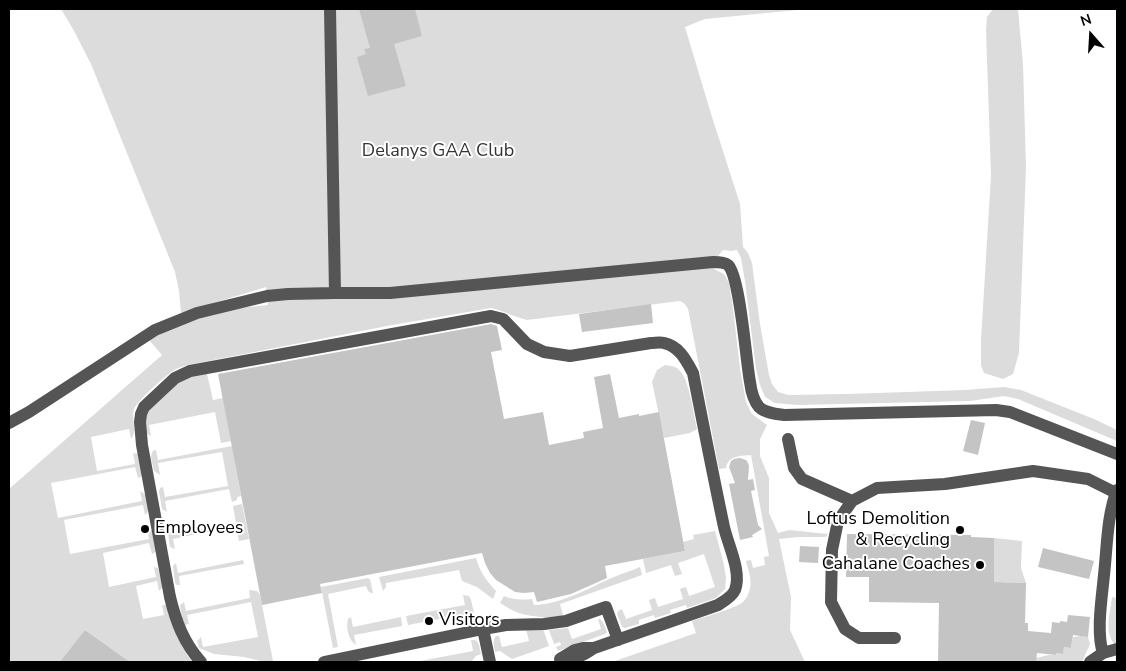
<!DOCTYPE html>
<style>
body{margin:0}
#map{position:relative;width:1126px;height:671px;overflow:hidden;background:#fff;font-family:"Nunito Sans",sans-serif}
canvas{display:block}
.frame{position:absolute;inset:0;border:10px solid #000;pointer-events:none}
.north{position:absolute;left:1066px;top:10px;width:50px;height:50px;-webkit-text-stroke:4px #fff;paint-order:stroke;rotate:341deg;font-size:14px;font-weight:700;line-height:20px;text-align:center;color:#000}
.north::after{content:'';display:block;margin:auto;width:18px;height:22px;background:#000;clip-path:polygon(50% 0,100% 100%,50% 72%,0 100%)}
</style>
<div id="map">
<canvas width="1126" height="671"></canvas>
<div class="frame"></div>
<div class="north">N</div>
</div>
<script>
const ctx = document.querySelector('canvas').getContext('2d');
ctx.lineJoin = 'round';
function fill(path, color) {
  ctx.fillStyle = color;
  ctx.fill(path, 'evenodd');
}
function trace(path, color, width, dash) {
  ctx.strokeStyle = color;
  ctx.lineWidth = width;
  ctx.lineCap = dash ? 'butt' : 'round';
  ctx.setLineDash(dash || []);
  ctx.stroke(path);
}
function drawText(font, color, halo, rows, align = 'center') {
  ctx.font = font + ' "Nunito Sans",sans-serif';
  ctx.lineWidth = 4;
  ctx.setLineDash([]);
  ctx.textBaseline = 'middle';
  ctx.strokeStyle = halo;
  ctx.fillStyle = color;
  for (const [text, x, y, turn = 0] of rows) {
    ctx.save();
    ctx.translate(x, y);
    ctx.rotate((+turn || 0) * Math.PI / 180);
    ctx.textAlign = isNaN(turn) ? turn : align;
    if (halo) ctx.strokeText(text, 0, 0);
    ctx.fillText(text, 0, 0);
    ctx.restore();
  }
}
const green = new Path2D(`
 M 61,9 L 807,9 L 705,19 L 685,27 L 712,117 L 740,204 L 743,247 L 748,253 L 752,263 L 760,324 L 769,375 L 772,384 L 778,392 L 788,395 L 848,394 L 965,390 L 1004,387 L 1021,390 L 1094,419 L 1117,430 L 1117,441 L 1018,399 L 1004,396 L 970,401 L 798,405 L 775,403 L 765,397 L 760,385 L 756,369 L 745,281 L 741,258 L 737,250 L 731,251 L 723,250 L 713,262 L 712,268 L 724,274 L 729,283 L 733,308 L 740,369 L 746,402 L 752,414 L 767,425 L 760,439 L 760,456 L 769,478 L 769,513 L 778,533 L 789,530 L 828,534 L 826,537 L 798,537 L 779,539 L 791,597 L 790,630 L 805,662 L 612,662 L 696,633 L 692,621 C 704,617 734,609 743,602 C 747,598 749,593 750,588 C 752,579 748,570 746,561 L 751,560 L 753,568 L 765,565 L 764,557 L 769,556 L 751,455 C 741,456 728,455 726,468 L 719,469 L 688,309 L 685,304 L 680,301 L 527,320 C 515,317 504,311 491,308 L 387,326 L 188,365 C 184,366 180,367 176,369 C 167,374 138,400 134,409 C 131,419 138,432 131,439 L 129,429 L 91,437 L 97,471 L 135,464 L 133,453 L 138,454 L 142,474 L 141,477 L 138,478 L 135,467 L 51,483 L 58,518 L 142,501 L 140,491 L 146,495 C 147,501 151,511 145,515 L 143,505 L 64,520 L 70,554 L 149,539 L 147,529 L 150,529 L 152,531 L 157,550 L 154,553 L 152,554 L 149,543 L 103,553 L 109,587 L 156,577 L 154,567 L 158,568 L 163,587 L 159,591 L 157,581 L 136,586 L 143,619 L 164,615 L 162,605 L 167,605 C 172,626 179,644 192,662 L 130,662 L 85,630 L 61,662 L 9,662 L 9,489 L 162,355 L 149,340 L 185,321 L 220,310 L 268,305 L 266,287 L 181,313 L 179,291 L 175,272 L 91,64 L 73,29 Z
 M 993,9 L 1013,9 L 1018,10 L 1023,64 L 1026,167 L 1019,353 L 1013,374 L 1003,379 L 984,373 L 981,365 L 981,340 L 991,175 L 986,31 L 987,17 Z
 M 665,365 C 671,366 676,366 680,371 C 689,379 694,416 697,429 L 690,433 L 664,438 L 652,382 L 657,370 Z
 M 207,374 L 213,400 L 223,398 L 231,441 L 221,443 L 215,412 L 149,425 L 151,436 L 144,432 L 144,415 L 187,375 Z
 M 232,446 L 241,496 L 237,497 L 237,500 L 232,502 L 229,489 L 165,501 L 167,512 L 162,509 L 159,491 L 160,488 L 163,487 L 165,497 L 228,486 L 222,452 L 163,462 L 158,463 L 160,475 L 154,471 C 153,464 148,455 154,450 L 156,450 L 158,460 Z
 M 242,504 L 249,539 L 239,541 L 236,526 L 173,539 L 175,549 L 170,547 L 167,527 L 170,525 L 172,535 L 236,523 L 233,506 Z
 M 715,531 L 724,565 L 726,578 L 725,589 L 716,598 L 687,608 L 686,605 L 670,610 L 671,613 L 655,618 L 654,615 L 639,620 L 639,624 L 625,628 L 622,627 L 617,614 L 618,611 L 622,609 L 626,619 L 652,610 L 649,600 L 655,598 L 658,607 L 683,599 L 680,589 L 686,587 L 689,596 L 715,587 L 704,554 L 678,563 L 682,574 L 675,576 L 671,565 L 646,573 L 643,559 L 685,551 L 683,542 L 694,539 L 693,535 Z
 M 994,538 L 1022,541 L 1021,568 L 1026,583 L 994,582 Z
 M 476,558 C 480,572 486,580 496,591 L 493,599 L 477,587 L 462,581 L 459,570 L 386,583 L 386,587 L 383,591 L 379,577 Z
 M 243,560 L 244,564 L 179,576 L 180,585 L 177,585 L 175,583 L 173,566 L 176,563 L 178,573 Z
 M 640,567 L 642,575 L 560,604 L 563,615 C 552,619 534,617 522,614 C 514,612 507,607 500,603 L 504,596 C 513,600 522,600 532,599 L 534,605 C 563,604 588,588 614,577 C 623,573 631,571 640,567 Z
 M 368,578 L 369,579 L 370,579 L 373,593 L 371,593 L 368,591 L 366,586 L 328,594 L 338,647 L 333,648 L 321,587 Z
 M 249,590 L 257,591 L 260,595 L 273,661 L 265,662 L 244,657 L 214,654 L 199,648 L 197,641 L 201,637 L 203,647 L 258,637 L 251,602 L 187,615 L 189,624 L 185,625 L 182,619 L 180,605 L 184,602 L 186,611 L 250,598 Z
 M 463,595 L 469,596 L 471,600 L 475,617 C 475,621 473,623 469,625 L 467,614 L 408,625 L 406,616 L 465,605 Z
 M 1112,597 L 1117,598 L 1117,644 L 1115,645 C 1104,632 1110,613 1112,597 Z
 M 351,617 L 353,627 L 401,617 L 402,626 L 354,635 L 356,645 C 348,640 346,627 348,619 Z
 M 598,619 L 600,619 L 603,622 L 607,632 L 605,634 L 558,651 L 556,647 L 561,645 L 560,642 L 554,644 L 549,630 L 568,628 L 572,639 L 601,629 Z
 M 526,629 L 543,629 L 549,646 L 512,659 L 500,651 L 495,652 C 494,645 492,641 496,636 L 499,636 L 502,647 L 529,641 Z
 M 1081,636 L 1088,637 L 1090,644 L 1082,662 L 1036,662 L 1036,658 L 1049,655 L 1056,655 L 1056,653 L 1063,654 L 1064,647 L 1071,648 L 1073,637 Z
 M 471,640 L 474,640 L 477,641 L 479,645 L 481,654 L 476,656 L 471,662 L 415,662 L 473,651 Z`);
const building = new Path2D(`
 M 359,9 L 415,9 L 422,36 L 394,44 L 406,86 L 368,96 L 357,57 L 366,54 L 364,49 L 370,48 Z
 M 651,304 L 653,323 L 582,332 L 579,314 Z
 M 491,324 L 497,326 L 502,350 L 491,352 L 504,419 L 543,412 L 549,445 L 584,438 L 583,432 L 603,428 L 594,377 L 610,374 L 619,418 L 639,414 L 639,416 L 659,412 L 685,551 L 605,566 L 607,578 L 571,594 L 537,602 L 534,592 L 524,593 L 515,592 L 496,580 L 490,573 L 485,563 L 482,553 L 320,584 L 322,593 L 262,605 L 218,374 Z
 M 971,420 L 985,423 L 978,455 L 963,451 Z
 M 740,458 L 746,460 L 748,463 L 749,466 L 748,480 L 753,479 L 755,490 L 751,491 L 758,525 L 762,529 L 752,535 L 753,537 L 740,540 L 729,484 L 735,483 L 729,467 L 731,461 L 734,459 Z
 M 847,534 L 971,535 L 971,537 L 994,538 L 994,582 L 1026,583 L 1025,623 L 1028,623 L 1028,631 L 1051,633 L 1052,622 L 1060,623 L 1060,621 L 1067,622 L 1068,615 L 1090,617 L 1088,637 L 1073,635 L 1071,648 L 1064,647 L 1063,654 L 1056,653 L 1056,655 L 1037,653 L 1036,662 L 938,662 L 939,603 L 869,602 L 869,577 L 846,577 Z
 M 800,546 L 819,547 L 818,563 L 799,562 Z
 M 1043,548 L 1094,561 L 1089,579 L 1038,567 Z
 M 85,630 L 130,662 L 60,662 Z`);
const minor = new Path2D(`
 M 330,9 L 335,293 L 390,293 L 713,262 C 718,262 724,262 728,265 C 740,276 746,361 750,382 C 751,390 753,400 759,407 C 765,413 776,414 784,415 L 996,410 L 1010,412 L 1117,454
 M 9,423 L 29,412 L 155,330 L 197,313 L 267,296 L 288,294 L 335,293
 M 788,439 L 794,468 L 802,479 L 852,501
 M 483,629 L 490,662
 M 895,638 L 859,638 L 845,629 L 831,602 L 832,550 L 838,521 L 852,501 L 877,488 L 945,484 L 1033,471 L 1088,479 L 1116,493
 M 583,648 L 594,648 C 583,656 574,660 560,659 L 575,650 Z
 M 1103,653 C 1096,632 1102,597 1104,575 C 1107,548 1107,515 1117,490
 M 201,662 C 184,643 176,622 170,597 L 142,445 L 140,422 L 141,414 L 144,407 L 175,378 L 190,371 L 491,316 L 503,319 L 527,344 L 544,352 L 570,356 L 651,343 C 655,343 660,342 664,343 C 679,346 686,360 693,373 C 703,424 713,475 724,527 C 728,545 742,572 735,590 C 732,597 724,601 718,605 L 594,648
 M 324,662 L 483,629 L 506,625 L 544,624 L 566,621 L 606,607 L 618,640
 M 1090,662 L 1103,653 L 1117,649`);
const markers = [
 [145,529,5,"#000"],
 [960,530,5,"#000"],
 [980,565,5,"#000"],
 [429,621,5,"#000"]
];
const parkNames = [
 ["Delanys GAA Club",438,152]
];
const poiNames = [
 ["Loftus Demolition",950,520],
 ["& Recycling",950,541],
 ["Employees",155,529,"left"],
 ["Cahalane Coaches",970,565],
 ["Visitors",439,621,"left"]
];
fill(green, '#dcdcdc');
fill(building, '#c4c4c4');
trace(minor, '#555', 12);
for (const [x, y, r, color] of markers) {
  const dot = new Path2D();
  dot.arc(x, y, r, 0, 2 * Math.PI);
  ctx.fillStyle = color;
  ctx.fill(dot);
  trace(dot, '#fff', 2);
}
drawText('18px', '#333', '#fff', parkNames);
drawText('18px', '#000', '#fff', poiNames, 'right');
</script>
